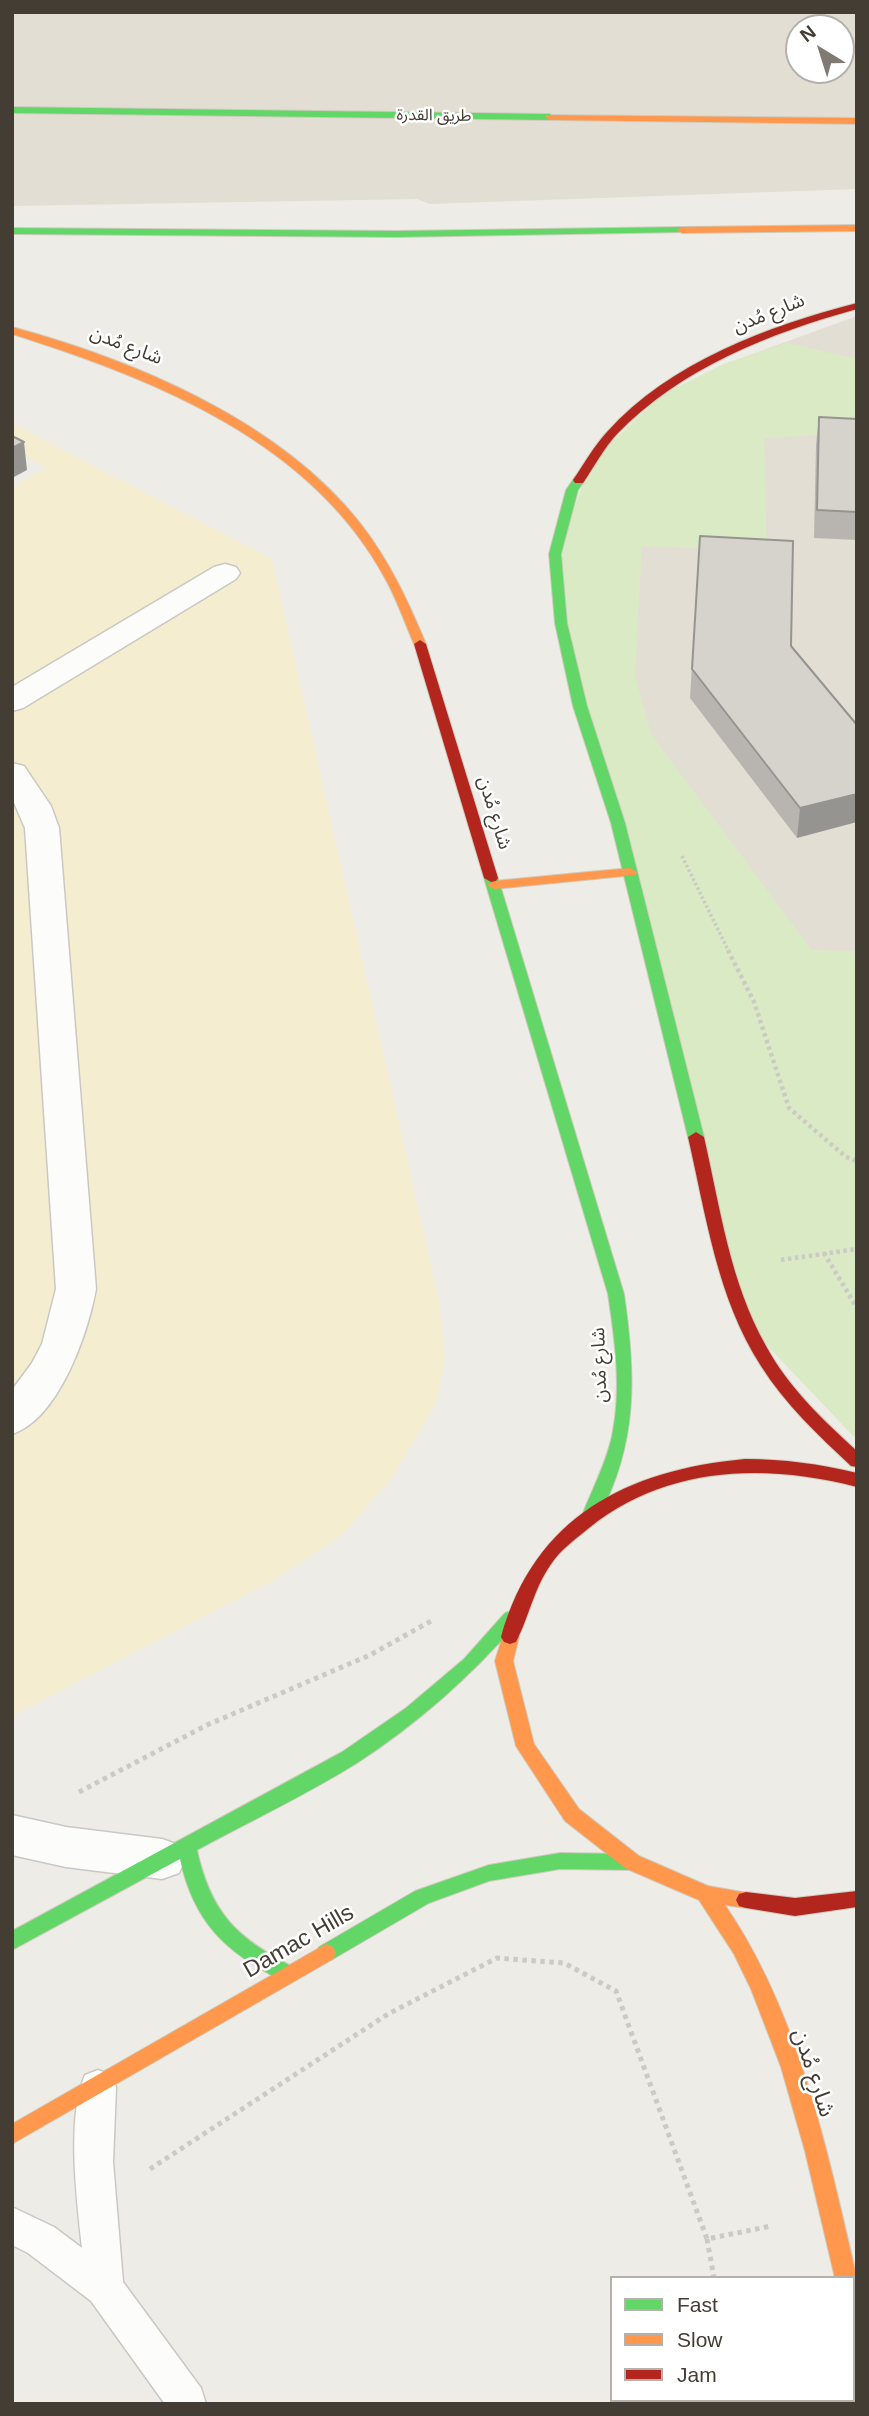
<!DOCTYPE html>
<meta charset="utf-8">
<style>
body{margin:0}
#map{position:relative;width:869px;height:2416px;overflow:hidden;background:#eeece6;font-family:Helvetica,sans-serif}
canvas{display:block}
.frame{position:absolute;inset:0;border:14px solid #433d33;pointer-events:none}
.legend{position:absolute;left:610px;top:2276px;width:245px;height:126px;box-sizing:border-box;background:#fff;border:2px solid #b4b1ad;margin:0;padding:9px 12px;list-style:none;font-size:21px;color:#433d33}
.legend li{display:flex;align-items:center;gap:14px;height:35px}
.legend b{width:35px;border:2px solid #b4b1ad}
.north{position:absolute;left:785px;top:14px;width:70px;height:70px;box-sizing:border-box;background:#fff;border:2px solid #b4b1ad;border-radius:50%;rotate:322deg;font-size:19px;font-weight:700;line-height:28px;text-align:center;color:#433d33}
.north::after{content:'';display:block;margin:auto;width:24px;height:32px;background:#7f7a72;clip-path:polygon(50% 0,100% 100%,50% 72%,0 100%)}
</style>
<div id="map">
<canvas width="869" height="2416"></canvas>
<div class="frame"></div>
<ul class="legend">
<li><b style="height:9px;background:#63d668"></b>Fast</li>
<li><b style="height:9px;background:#ff974d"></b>Slow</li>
<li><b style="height:9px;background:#b3261e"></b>Jam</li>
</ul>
<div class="north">N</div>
</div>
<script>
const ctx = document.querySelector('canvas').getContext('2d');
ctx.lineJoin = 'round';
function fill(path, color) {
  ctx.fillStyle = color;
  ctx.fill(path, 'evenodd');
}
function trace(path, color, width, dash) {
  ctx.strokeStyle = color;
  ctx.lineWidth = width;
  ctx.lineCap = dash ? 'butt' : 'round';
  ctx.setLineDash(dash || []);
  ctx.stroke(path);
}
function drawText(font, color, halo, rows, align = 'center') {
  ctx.font = font + ' Helvetica,"Noto Sans Arabic",sans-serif';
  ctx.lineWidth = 5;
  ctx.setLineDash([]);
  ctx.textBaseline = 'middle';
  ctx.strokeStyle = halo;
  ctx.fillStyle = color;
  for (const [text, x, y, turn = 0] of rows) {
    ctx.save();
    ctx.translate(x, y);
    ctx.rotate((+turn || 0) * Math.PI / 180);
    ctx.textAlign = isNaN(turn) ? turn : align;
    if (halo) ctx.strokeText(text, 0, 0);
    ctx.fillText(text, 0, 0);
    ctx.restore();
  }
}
const residential = new Path2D(`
 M 12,12 L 857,12 L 857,189 L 430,204 L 417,199 L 12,206 ZM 799,28 L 841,28 L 841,70 L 799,70 Z
 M 857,316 L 857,1435 L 580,624 L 744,357 Z`);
const green = new Path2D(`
 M 787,343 L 857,359 L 857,433 L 764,438 L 767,551 L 642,546 L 635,675 L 651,734 L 812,950 L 857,951 L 857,1440 L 740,1317 L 553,569 L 590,463 L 661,395 L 726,363 Z`);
const sand = new Path2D(`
 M 12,423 L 272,559 L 439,1301 L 445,1358 L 437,1401 L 392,1478 L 342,1535 L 272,1581 L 12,1716 L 12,487 L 46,468 L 12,450 Z`);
const pathFar2 = new Path2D(`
 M 682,856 L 729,952`);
const pathFar1 = new Path2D(`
 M 728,950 L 754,1002 L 789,1108 L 846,1157 L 857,1161
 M 824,1253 L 857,1308
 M 781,1260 L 857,1249`);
const path = new Path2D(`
 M 79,1792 L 207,1725 L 370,1655 L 433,1620
 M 150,2169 L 388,2014 L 497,1958 L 564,1963 L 616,1991 L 707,2239 L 771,2226
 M 707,2239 L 714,2278
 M 736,2400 L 737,2404`);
const lane = new Path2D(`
 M 98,2070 L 111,2075 L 116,2087 L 113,2162 L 123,2282 L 201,2388 L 206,2404 L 165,2404 L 91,2301 L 28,2253 L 12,2245 L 12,2207 L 54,2227 L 82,2248 C 77,2202 66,2117 85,2075 Z`);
const street = new Path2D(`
 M 225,564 L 236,567 L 240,573 L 236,579 L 23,708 L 12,711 L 12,687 L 214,567 Z
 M 12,763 L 24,766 L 51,806 L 59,828 L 96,1289 C 88,1333 59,1419 12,1434 L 12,1390 L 32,1363 L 42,1344 L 56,1289 L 25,828 L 12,798 Z
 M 12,1815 L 66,1827 L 162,1839 L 179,1845 L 185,1859 L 179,1873 L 162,1879 L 66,1867 L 12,1855 Z`);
const fast = new Path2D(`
 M 12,107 L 550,114 L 555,117 L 550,120 L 12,113 Z
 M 682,227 L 686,228 L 686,232 L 397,237 L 12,234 L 12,228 L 397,231 Z
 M 579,476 L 585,480 L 578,490 L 561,554 L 567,623 L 587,706 L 625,823 L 704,1137 L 696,1142 L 688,1137 L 611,823 L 573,706 L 555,623 L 549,554 L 566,490 L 575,477 Z
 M 491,874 L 498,878 L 624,1294 C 636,1376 638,1443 598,1518 L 592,1520 L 586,1518 L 583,1513 C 593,1488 606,1463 612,1436 C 622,1389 615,1341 608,1294 L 484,878 Z
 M 511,1611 L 517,1613 L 520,1618 L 517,1623 C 470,1677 417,1724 357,1763 C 306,1795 250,1821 197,1850 C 211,1914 238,1939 295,1968 L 298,1974 L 295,1980 L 288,1983 L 281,1980 C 225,1952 194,1922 180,1859 L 12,1950 L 12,1931 L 342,1752 L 406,1708 L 464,1659 L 505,1613 Z
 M 560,1853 L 632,1854 L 639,1856 L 642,1862 L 639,1868 L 632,1870 L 560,1869 L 489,1881 L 429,1903 L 333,1959 L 326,1962 L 319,1959 L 316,1953 L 319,1947 L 415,1891 L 489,1865 Z`);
const slow = new Path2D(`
 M 546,115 L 857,118 L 857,124 L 550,120 L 545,117 Z
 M 857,225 L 857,231 L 682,233 L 677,230 L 682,227 Z
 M 12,327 C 134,360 280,421 360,523 C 389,560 408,601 426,644 L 425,647 L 420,648 L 414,644 C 405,623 397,600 386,580 C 312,441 154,379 12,334 Z
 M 630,868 L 637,872 L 635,875 L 494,889 L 487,885 L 494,881 Z
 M 510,1630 L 516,1632 L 519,1637 L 513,1661 L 534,1744 L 579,1809 L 639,1856 L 708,1886 L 753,1894 L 756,1900 L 753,1906 L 746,1908 L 725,1905 C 800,2015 827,2151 857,2278 L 854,2285 L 853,2278 L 835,2278 L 805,2151 L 781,2067 L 751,1989 L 734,1954 L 699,1900 L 625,1868 L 565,1821 L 516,1746 L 495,1661 L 504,1632 Z
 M 326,1944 L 333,1947 L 336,1953 L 333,1959 L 12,2144 L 12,2124 Z
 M 853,2299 L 857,2300 L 857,2334 L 853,2333 Z`);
const jam = new Path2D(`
 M 857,303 L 857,309 C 770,333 681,368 617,434 C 604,448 594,467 583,483 L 575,483 L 573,480 C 584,464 594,446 607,432 C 670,362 768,326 857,303 Z
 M 420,640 L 426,644 L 498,878 L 496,881 L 491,882 L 484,878 L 414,644 Z
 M 696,1132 L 704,1137 C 720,1207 730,1283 766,1346 C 788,1387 823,1420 857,1451 L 857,1467 L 851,1466 C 818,1435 785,1404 761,1366 C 717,1298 706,1215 688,1137 Z
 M 745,1459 C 784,1459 819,1464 857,1473 L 857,1487 C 764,1463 666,1466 589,1528 C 577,1538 563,1548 554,1560 C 534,1586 530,1615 516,1642 L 510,1644 L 504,1642 L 501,1637 C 535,1516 627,1470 745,1459 Z
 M 857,1891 L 857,1907 L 795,1916 L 746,1908 L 739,1906 L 736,1900 L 739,1894 L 746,1892 L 795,1898 Z`);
const wall = new Path2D(`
 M 819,417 L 857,419 L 857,540 L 814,538 L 816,445 Z
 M 700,536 L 857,725 L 797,838 L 690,698 Z`);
const shadedWall = new Path2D(`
 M 24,442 L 27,470 L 12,478 L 12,448 Z
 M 857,794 L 857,822 L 797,838 L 800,808 Z`);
const building = new Path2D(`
 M 819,417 L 857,419 L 857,512 L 817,510 Z
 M 12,436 L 24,442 L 12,448 Z
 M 700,536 L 793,541 L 791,646 L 857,725 L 857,794 L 800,808 L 692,669 Z`);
const farStreetnames = [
 ["طريق القدرة",434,116,1]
];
const streetNames = [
 ["شارع مُدن",769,314,-22],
 ["شارع مُدن",126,346,21],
 ["شارع مُدن",494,813,73],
 ["شارع مُدن",600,1365,-92]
];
const nearStreetnames = [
 ["Damac Hills",299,1942,-30],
 ["شارع مُدن",813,2073,72]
];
fill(residential, '#e3ded3');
fill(green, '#daeac4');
fill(sand, '#f4edcf');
trace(lane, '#cac8c2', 3);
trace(street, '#cac8c2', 3);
trace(fast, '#cfcbbe', 2);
trace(slow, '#cfcbbe', 2);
trace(jam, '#cfcbbe', 2);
trace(pathFar2, '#cccac5', 3.5, [2.5, 2.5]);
trace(pathFar1, '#cccac5', 4.5, [3.5, 3.5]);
trace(path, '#cccac5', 5, [4.5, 4.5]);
fill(lane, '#fcfcfb');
fill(street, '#fcfcfb');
fill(fast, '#63d668');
fill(slow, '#ff974d');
fill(jam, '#b3261e');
fill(wall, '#b8b5b0');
fill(shadedWall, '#969490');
fill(building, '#d6d3cd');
trace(building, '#969490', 2);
drawText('16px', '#433d33', '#fff', farStreetnames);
drawText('19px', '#433d33', '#fff', streetNames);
drawText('23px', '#433d33', '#fff', nearStreetnames);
</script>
